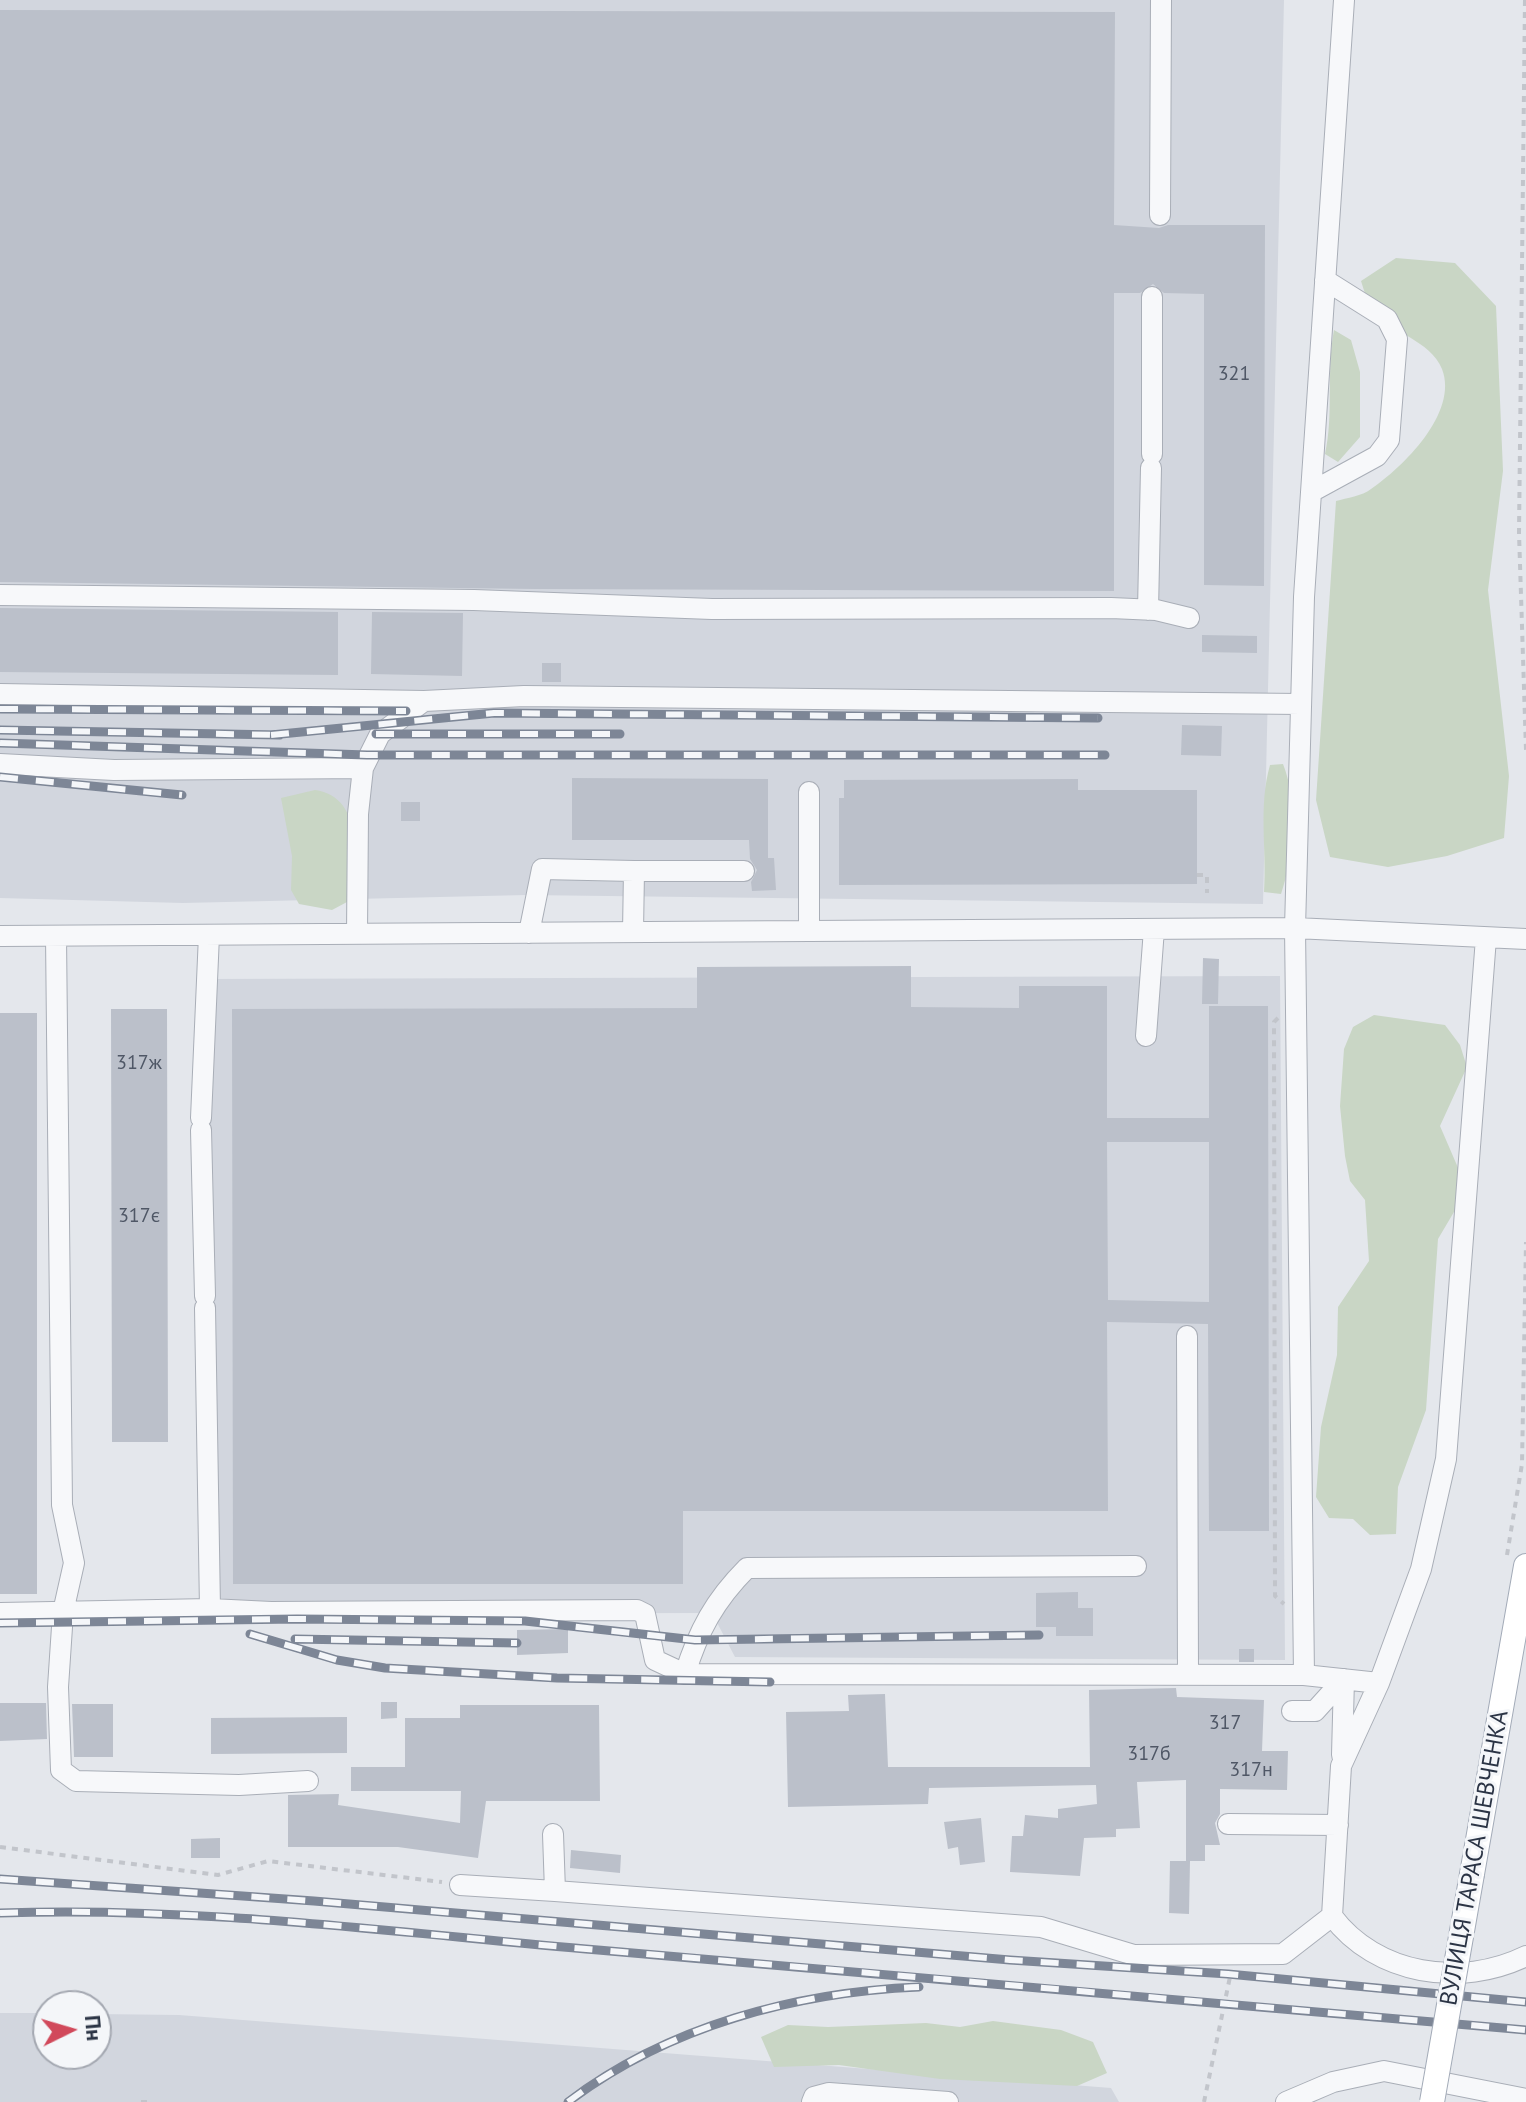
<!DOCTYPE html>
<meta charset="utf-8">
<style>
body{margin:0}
#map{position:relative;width:1526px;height:2102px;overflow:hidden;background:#e4e7ec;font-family:"PT Sans",sans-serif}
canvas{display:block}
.north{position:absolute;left:32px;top:1990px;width:80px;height:80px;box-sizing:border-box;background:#f4f6f9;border:2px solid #a4a8b1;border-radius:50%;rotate:85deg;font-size:22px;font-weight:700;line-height:32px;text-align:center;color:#2b3445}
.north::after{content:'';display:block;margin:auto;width:28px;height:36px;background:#d1495b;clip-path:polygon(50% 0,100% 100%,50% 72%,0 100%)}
</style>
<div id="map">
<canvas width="1526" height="2102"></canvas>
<div class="north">Пн</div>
</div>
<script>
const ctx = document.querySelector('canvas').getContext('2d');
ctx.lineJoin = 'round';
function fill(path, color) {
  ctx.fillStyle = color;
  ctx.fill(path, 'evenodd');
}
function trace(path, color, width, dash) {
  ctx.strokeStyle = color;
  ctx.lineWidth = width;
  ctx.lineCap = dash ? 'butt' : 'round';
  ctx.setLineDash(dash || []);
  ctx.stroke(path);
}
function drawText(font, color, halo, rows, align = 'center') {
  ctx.font = font + ' "PT Sans",sans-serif';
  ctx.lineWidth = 6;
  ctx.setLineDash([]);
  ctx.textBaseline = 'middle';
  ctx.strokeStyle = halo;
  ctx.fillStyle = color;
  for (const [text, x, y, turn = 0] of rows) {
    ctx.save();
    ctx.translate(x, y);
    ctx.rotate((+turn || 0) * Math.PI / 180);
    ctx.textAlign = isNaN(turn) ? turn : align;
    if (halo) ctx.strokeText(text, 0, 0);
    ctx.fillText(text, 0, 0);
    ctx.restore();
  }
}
const built = new Path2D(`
 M 0,0 L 1284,0 L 1263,904 L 526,895 L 183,903 L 0,898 Z
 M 1280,976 L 1285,1660 L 735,1657 L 712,1613 L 204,1614 L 203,979 Z
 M 0,2013 L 48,2013 L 48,2054 L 96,2054 L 96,2014 L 179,2015 L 1111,2088 L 1119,2102 L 0,2102 Z`);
const green = new Path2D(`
 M 1396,258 L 1455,263 L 1496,306 L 1503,471 L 1488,590 L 1509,776 L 1504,838 L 1447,856 L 1388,867 L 1330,857 L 1316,800 L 1336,501 C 1347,498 1362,496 1371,489 C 1402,468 1459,413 1442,369 C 1430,340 1391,333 1373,310 C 1367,302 1364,290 1361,281 Z
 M 1334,330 L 1351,340 L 1360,372 L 1360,437 L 1338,462 L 1325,454 C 1334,414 1326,372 1334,330 Z
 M 1283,764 C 1298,801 1294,857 1281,894 L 1264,892 C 1267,849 1258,807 1270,765 Z
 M 315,790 C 365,797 357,864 347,902 L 332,910 L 299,904 L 291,890 L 292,856 L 281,798 Z
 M 1374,1015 L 1445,1025 L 1460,1045 L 1467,1067 L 1440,1126 L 1459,1170 L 1464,1195 L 1438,1239 L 1426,1410 L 1398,1487 L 1396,1534 L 1370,1535 L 1353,1519 L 1329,1518 L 1316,1497 L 1321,1427 L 1337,1355 L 1338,1307 L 1369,1261 L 1365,1200 L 1350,1181 L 1345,1156 L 1340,1106 L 1344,1049 L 1353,1027 Z
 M 993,2021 L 1061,2030 L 1093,2042 L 1107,2073 L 1077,2086 L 940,2079 L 839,2065 L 774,2067 L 761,2037 L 788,2025 L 828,2027 L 926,2023 L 960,2027 Z`);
const building = new Path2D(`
 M 0,10 L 1115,12 L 1114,225 L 1159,228 L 1168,225 L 1265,225 L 1264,586 L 1204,585 L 1204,294 L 1164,293 L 1153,284 L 1140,293 L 1114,293 L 1114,591 L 535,589 L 0,582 Z
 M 0,608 L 338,612 L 338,675 L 0,672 Z
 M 372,612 L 463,613 L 462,676 L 371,674 Z
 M 1202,635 L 1257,636 L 1257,653 L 1202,652 Z
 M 542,663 L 561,663 L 561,682 L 542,682 Z
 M 1182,725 L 1222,726 L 1221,756 L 1181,755 Z
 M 572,778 L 768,779 L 768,858 L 774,858 L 776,890 L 752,891 L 751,882 L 757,870 L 750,859 L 749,840 L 572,840 Z
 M 1078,779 L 1078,790 L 1197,790 L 1197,884 L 839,885 L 839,798 L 844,798 L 844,780 Z
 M 401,802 L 420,802 L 420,821 L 401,821 Z
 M 1203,958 L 1219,959 L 1218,1004 L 1202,1004 Z
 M 911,966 L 911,1007 L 1019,1008 L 1019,986 L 1107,986 L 1107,1118 L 1209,1118 L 1209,1006 L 1268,1006 L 1269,1531 L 1209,1531 L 1208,1324 L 1107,1322 L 1108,1511 L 683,1511 L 683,1584 L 233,1584 L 232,1009 L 697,1008 L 697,967 ZM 1107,1142 L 1209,1142 L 1209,1302 L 1108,1300 Z
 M 111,1009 L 167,1009 L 168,1442 L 112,1442 Z
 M 0,1013 L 37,1013 L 37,1594 L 0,1594 Z
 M 1078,1592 L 1078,1608 L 1093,1608 L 1093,1636 L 1056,1636 L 1056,1627 L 1036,1627 L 1036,1593 Z
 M 568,1629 L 568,1653 L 517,1655 L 517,1630 Z
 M 1239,1649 L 1254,1649 L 1254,1662 L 1239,1662 Z
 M 1176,1688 L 1177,1697 L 1264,1700 L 1262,1751 L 1288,1751 L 1287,1790 L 1220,1789 L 1220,1814 L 1215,1823 L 1220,1845 L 1205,1845 L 1205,1861 L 1186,1861 L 1186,1780 L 1137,1782 L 1140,1828 L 1116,1829 L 1116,1837 L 1084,1838 L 1080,1876 L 1010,1872 L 1012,1836 L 1023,1836 L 1025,1815 L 1058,1818 L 1058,1809 L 1097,1804 L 1096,1785 L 929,1788 L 928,1804 L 788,1807 L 786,1712 L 849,1711 L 848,1695 L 885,1694 L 888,1767 L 1090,1767 L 1089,1690 Z
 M 381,1702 L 397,1702 L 397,1718 L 381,1719 Z
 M 0,1703 L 46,1703 L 47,1739 L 0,1741 Z
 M 72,1704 L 113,1704 L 113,1757 L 74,1757 Z
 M 460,1705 L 599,1705 L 600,1801 L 486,1801 L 478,1858 L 398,1847 L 288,1847 L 288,1795 L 339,1794 L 338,1805 L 460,1823 L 461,1791 L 351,1791 L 351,1767 L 405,1767 L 405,1718 L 460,1718 Z
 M 347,1717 L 347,1753 L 211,1754 L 211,1718 Z
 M 981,1818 L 985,1862 L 960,1865 L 958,1847 L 948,1849 L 944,1822 Z
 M 220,1838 L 220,1858 L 191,1858 L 191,1839 Z
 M 571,1850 L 621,1855 L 620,1873 L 570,1868 Z
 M 1170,1861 L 1190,1861 L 1189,1914 L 1169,1913 Z`);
const path = new Path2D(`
 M 1525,0 L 1519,533 L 1526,750
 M 1197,875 L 1207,875 L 1207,893
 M 1278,1018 L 1274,1022 L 1275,1596 L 1284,1604
 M 1507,1555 L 1522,1464 L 1526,1242
 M 0,1847 L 218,1875 L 268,1861 L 442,1882
 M 141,2102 L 147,2102
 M 1204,2102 L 1231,1972`);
const minor = new Path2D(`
 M 1160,215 L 1161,0
 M 1152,454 L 1152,297
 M 1311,492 L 1377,456 L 1389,440 L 1397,339 L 1387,319 L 1325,280
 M 0,595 L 474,600 L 712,609 L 1111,608 L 1156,610 L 1189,618
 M 1148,610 L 1151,468
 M 0,694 L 424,701
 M 0,764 L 114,770 L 363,768 L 380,734 L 424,701 L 524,696 L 1301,704
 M 809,792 L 809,931
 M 633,932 L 634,871 L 744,871
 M 529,933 L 542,869 L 634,871
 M 357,934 L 358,814 L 363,768
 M 0,936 L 1295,928 L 1526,939
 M 56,936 L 62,1505 L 74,1563 L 63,1612 L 58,1687 L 61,1770 L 76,1781 L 239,1785 L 308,1781
 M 1486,938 L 1446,1459 L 1421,1569 L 1379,1683 L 1341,1766 L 1332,1916 C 1376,1975 1461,1988 1526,1956
 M 1146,1036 L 1154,929
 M 201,1118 L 209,935
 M 201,1130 L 205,1296
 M 205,1308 L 210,1609
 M 1187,1336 L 1188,1675
 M 0,1613 L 210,1609 L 271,1612 L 637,1610 L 645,1614 L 655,1660 L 685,1674 L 1304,1675 L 1379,1683
 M 685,1674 C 698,1631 715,1600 747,1568 L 1136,1566
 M 1304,1675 L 1295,928 L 1304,597 L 1344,0
 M 1292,1711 L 1315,1711 L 1344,1679
 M 1342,1755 L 1344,1679
 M 1228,1824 L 1338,1825
 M 553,1834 L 555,1891 L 1041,1927 L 1134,1955 L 1283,1954 L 1332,1916
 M 460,1885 L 555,1891
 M 812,2102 L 814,2097 L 829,2093 L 948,2102
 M 1286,2102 L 1333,2082 L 1384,2071 L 1526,2099`);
const major = new Path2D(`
 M 1472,1874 L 1526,1566`);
const rail = new Path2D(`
 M 0,709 L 406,711
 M 0,730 L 280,735
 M 376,734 L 620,734
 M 271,735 L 494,713 L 1098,718
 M 0,743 L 367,755 L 1105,755
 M 0,777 L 182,795
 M 0,1623 L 297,1619 L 525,1621 L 695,1640 L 1039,1635
 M 250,1634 L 337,1660 L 385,1668 L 557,1678 L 770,1682
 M 295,1639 L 517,1643
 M 0,1879 L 314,1901 L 1010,1960 L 1228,1974 L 1526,2002
 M 0,1913 C 201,1906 398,1933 598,1950 C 908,1976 1217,2003 1526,2030
 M 568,2102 C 668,2026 796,1992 919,1987`);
const majorBridge = new Path2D(`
 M 1432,2102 L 1472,1874`);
const numberNames = [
 ["321",1234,374],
 ["317ж",139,1063],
 ["317є",139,1216],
 ["317",1225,1723],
 ["317б",1149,1754],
 ["317н",1251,1770]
];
const streetNames = [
 ["ВУЛИЦЯ ТАРАСА ШЕВЧЕНКА",1475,1858,-80]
];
fill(built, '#d2d6de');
fill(green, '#c9d6c5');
fill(building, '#bbc0ca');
trace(minor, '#a9aeb7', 22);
trace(major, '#a3abb8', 26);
trace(path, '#c2c5cb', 4, [6, 6]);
trace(minor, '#f7f8fa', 20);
trace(major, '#fff', 24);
trace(rail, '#7d8696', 9);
trace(rail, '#f4f6f9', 6, [18]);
trace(majorBridge, '#a3abb8', 26, []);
trace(majorBridge, '#fff', 24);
drawText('20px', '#4f5766', null, numberNames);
drawText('24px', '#2b3445', '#f4f6f9', streetNames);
</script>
